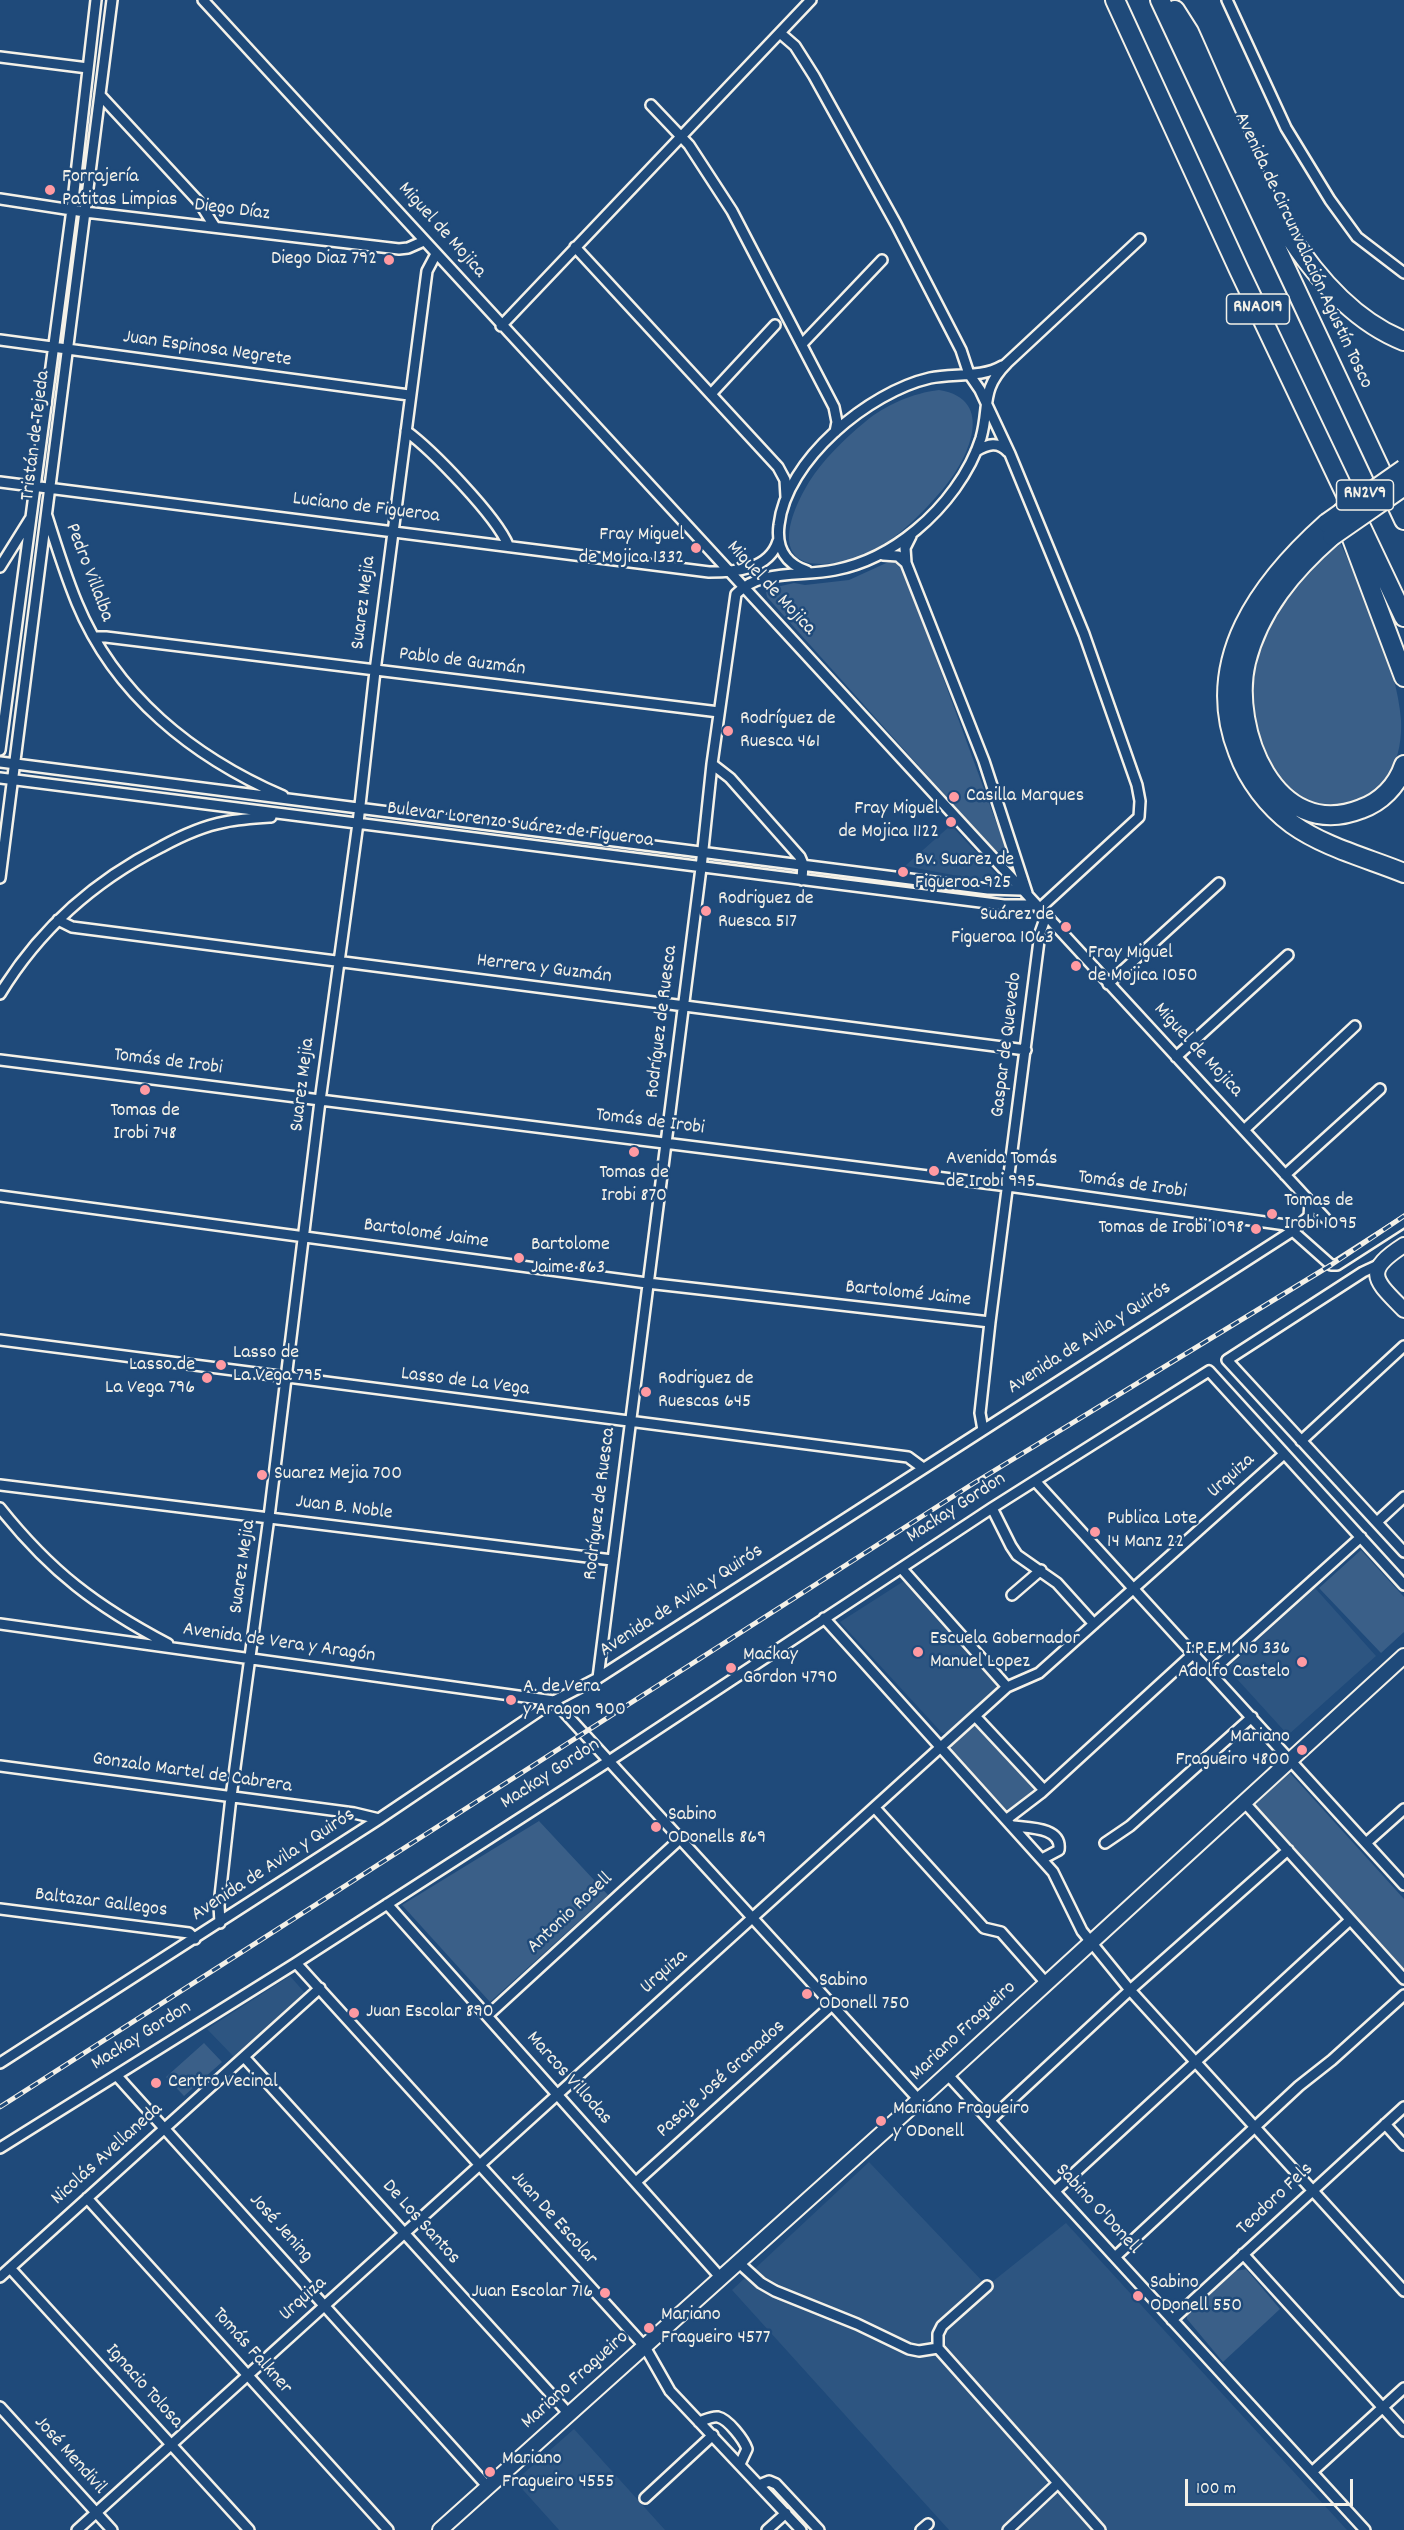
<!DOCTYPE html>
<meta charset="utf-8">
<style>
body{margin:0}
#map{position:relative;width:1404px;height:2530px;overflow:hidden;background:#1f4a7a;font-family:Dekko,sans-serif}
canvas{display:block}
.scale{position:absolute;left:1185px;top:2479px;width:168px;height:27px;box-sizing:border-box;border:3px solid #f4f1e8;border-top:0;padding-left:8px;font-size:18px;line-height:21px;white-space:nowrap;color:#f4f1e8;-webkit-text-stroke:4px #1f4a7a;paint-order:stroke}
</style>
<div id="map">
<canvas width="1404" height="2530"></canvas>
<div class="scale">100 m</div>
</div>
<script>
const ctx = document.querySelector('canvas').getContext('2d');
ctx.lineJoin = 'round';
function fill(path, color) {
  ctx.fillStyle = color;
  ctx.fill(path, 'evenodd');
}
function trace(path, color, width, dash) {
  ctx.strokeStyle = color;
  ctx.lineWidth = width;
  ctx.lineCap = dash ? 'butt' : 'round';
  ctx.setLineDash(dash || []);
  ctx.stroke(path);
}
function drawText(font, color, halo, rows, align = 'center') {
  ctx.font = font + ' Dekko,sans-serif';
  ctx.lineWidth = 5;
  ctx.setLineDash([]);
  ctx.textBaseline = 'middle';
  ctx.strokeStyle = halo;
  ctx.fillStyle = color;
  for (const [text, x, y, turn = 0] of rows) {
    ctx.save();
    ctx.translate(x, y);
    ctx.rotate((+turn || 0) * Math.PI / 180);
    ctx.textAlign = isNaN(turn) ? turn : align;
    if (halo) ctx.strokeText(text, 0, 0);
    ctx.fillText(text, 0, 0);
    ctx.restore();
  }
}
const built = new Path2D(`
 M 951,825 L 1006,885 L 905,866 Z
 M 904,1581 L 996,1681 L 996,1690 L 948,1733 L 942,1733 L 840,1622 Z
 M 1315,1588 L 1376,1656 L 1288,1735 L 1227,1668 Z
 M 290,1976 L 305,1993 L 234,2057 L 207,2029 Z
 M 869,2162 L 987,2286 L 1066,2223 L 1347,2530 L 949,2530 L 732,2290 Z
 M 574,2429 L 665,2530 L 559,2530 L 515,2481 Z`);
const green = new Path2D(`
 M 939,390 C 997,399 968,460 943,489 C 919,517 886,551 849,560 C 776,578 779,532 809,482 C 823,460 844,439 865,422 C 885,405 913,393 939,390 Z
 M 1339,540 C 1362,592 1397,664 1401,720 C 1402,736 1399,758 1390,773 C 1375,798 1340,815 1312,804 C 1289,796 1276,778 1265,757 C 1238,709 1249,652 1277,607 C 1293,581 1317,560 1339,540 Z
 M 895,559 L 901,563 L 1006,849 L 996,852 L 767,597 L 766,592 L 768,589 L 794,583 L 805,585 L 849,580 Z
 M 1361,1550 L 1404,1597 L 1404,1632 L 1381,1653 L 1319,1588 Z
 M 975,1723 L 1037,1791 L 1008,1811 L 951,1751 L 952,1743 Z
 M 1290,1773 L 1404,1899 L 1404,1971 L 1254,1805 Z
 M 539,1821 L 608,1895 L 490,2002 L 402,1905 Z
 M 204,2043 L 222,2062 L 184,2096 L 166,2077 Z
 M 1246,2269 L 1280,2309 L 1223,2362 L 1187,2319 L 1187,2315 L 1236,2271 Z`);
const minor = new Path2D(`
 M 203,0 L 1325,1218
 M 1227,0 L 1286,128 L 1330,200 L 1357,237 L 1404,273
 M 780,33 L 795,46 L 814,76 L 896,224 L 961,350 L 969,374 L 980,390 L 1010,454 L 1084,634 L 1137,785 L 1140,801 L 1139,817 L 1039,909
 M 0,57 L 88,68
 M 100,95 L 199,202 L 215,227
 M 651,105 L 689,145 L 732,211 L 834,407 L 837,422 L 835,432
 M 0,199 L 85,212 L 399,249 L 408,248 L 424,241
 M 575,247 L 778,467 L 785,480 L 786,497
 M 501,326 L 811,0
 M 0,340 L 409,395
 M 803,343 L 882,260
 M 711,394 L 775,325
 M 406,431 C 432,450 496,516 508,545
 M 976,451 C 988,444 998,441 1008,452
 M 0,482 L 709,572 C 735,572 769,570 778,541
 M 47,516 C 56,545 65,574 77,603 C 115,695 193,757 283,796
 M 883,555 L 898,556 L 906,563 L 905,548 L 911,536
 M 906,563 L 984,761 L 1027,893
 M 0,567 L 30,519
 M 807,571 C 786,564 776,548 779,525 C 786,460 869,392 930,378 C 952,373 982,378 1002,366
 M 94,637 L 106,637 L 719,712
 M 0,750 L 72,209 L 96,0
 M 0,762 L 988,889 L 1021,890
 M 712,764 L 730,778 L 800,857 L 803,864 L 802,880
 M 0,778 L 1004,905 L 1035,905
 M 0,878 L 112,0
 M 58,920 L 72,927 L 1026,1050
 M 1108,984 L 1219,883
 M 0,994 C 39,930 94,881 161,847 C 181,836 203,826 225,822 C 240,819 256,818 271,817
 M 1176,1057 L 1288,955
 M 0,1060 L 1008,1186 L 1286,1225 L 1331,1265 L 1337,1265 L 1404,1222
 M 1244,1130 L 1355,1026
 M 1285,1175 L 1380,1089
 M 0,1196 L 647,1283 L 990,1322
 M 1378,1265 L 1363,1272 L 1227,1360 L 1404,1552
 M 0,1340 L 908,1457 L 923,1468
 M 983,1430 L 980,1413 L 990,1322 L 1040,933 L 1046,916
 M 1301,1441 L 1404,1346
 M 1036,1482 L 1404,1885
 M 0,1485 L 612,1560
 M 0,1508 C 51,1572 96,1606 168,1644
 M 992,1508 L 1011,1546 L 1017,1555 L 1057,1583 L 1094,1624
 M 1377,1522 L 1404,1497
 M 902,1569 L 1007,1687
 M 1012,1595 L 1041,1570
 M 824,1618 L 1053,1872 L 1082,1931 L 1130,1990 L 1404,2291
 M 0,1624 L 554,1701
 M 1211,1672 L 1361,1537
 M 598,1678 L 701,868 L 712,764 L 736,594 C 761,568 803,577 835,570 C 866,564 892,550 916,530 C 944,507 970,473 981,438 C 990,406 980,390 1007,363 L 1140,239
 M 554,1701 L 919,2100
 M 975,1716 L 1044,1790
 M 0,1766 L 354,1813 L 379,1819
 M 1244,1802 L 1404,1979
 M 875,1808 L 984,1928 L 1001,1932 L 1046,1983
 M 1007,1819 L 1041,1793 L 1194,1653
 M 1013,1826 C 1029,1828 1062,1827 1059,1850 L 1042,1859
 M 1105,1843 L 1130,1826 L 1252,1717
 M 1366,1843 L 1404,1809
 M 387,1904 L 721,2278
 M 0,1909 L 189,1933 L 195,1939
 M 220,1923 L 219,1905 L 231,1797 L 269,1517 L 320,1101 L 358,823 L 375,671 L 427,271 L 436,254
 M 296,1963 L 645,2347 L 670,2391 L 801,2530
 M 487,2016 L 680,1839
 M 244,2057 L 569,2414
 M 0,2063 L 379,1819 L 554,1701 L 598,1678 L 1294,1230 L 1309,1216 L 1310,1202
 M 947,2074 L 1365,2530
 M 117,2076 L 488,2487
 M 990,2120 L 1130,1990 L 1288,1850
 M 1385,2124 L 1404,2145
 M 0,2148 L 296,1963 L 609,1761 L 992,1508 L 1209,1371 L 1404,1585
 M 636,2182 L 832,2005
 M 1055,2191 L 1350,1920
 M 87,2198 L 388,2530
 M 1243,2254 L 1404,2431
 M 1115,2257 L 1299,2086 L 1332,2060 L 1404,1995
 M 739,2263 L 761,2283 L 775,2291 L 857,2324 L 909,2349 L 919,2351 L 938,2348
 M 10,2268 L 249,2530
 M 0,2277 L 320,1988
 M 987,2286 L 942,2326 L 938,2334 L 938,2348 L 1100,2530
 M 1172,2320 L 1404,2107
 M 0,2407 L 112,2530
 M 699,2422 C 705,2420 712,2416 718,2417 C 728,2419 744,2440 747,2449 L 740,2464
 M 1312,2472 L 1404,2388
 M 759,2485 L 769,2481 L 776,2484 L 819,2530
 M 645,2498 L 713,2435
 M 77,2530 L 1007,1687 L 1039,1673 L 1284,1454
 M 767,2530 L 786,2513
 M 921,2530 L 928,2524
 M 1008,2530 L 1058,2483`);
const secondary = new Path2D(`
 M 1404,1245 C 1362,1272 1375,1280 1404,1310
 M 440,2530 L 919,2100 L 1404,1656`);
const motorway = new Path2D(`
 M 1115,0 L 1239,270 L 1404,617
 M 1160,0 L 1404,520
 M 1175,10 L 1189,32 C 1235,133 1294,298 1404,341
 M 1342,512 L 1404,677
 M 1327,523 C 1261,582 1202,660 1238,752 C 1248,780 1268,806 1292,824 C 1324,847 1367,858 1404,873
 M 1332,536 C 1293,570 1259,610 1246,662 C 1230,729 1275,843 1361,809 C 1381,802 1397,786 1404,765`);
const rail = new Path2D(`
 M 0,2107 L 974,1483 L 1331,1265 L 1404,1216`);
const motorwayBridge = new Path2D(`
 M 1327,523 L 1404,469
 M 1332,536 L 1404,486`);
const markers = [
 [50,190,6,"#ff9aa2"],
 [389,260,6,"#ff9aa2"],
 [696,548,6,"#ff9aa2"],
 [728,731,6,"#ff9aa2"],
 [954,797,6,"#ff9aa2"],
 [951,822,6,"#ff9aa2"],
 [903,872,6,"#ff9aa2"],
 [706,911,6,"#ff9aa2"],
 [1066,927,6,"#ff9aa2"],
 [1076,966,6,"#ff9aa2"],
 [145,1090,6,"#ff9aa2"],
 [634,1152,6,"#ff9aa2"],
 [934,1171,6,"#ff9aa2"],
 [1272,1214,6,"#ff9aa2"],
 [1256,1229,6,"#ff9aa2"],
 [519,1258,6,"#ff9aa2"],
 [221,1365,6,"#ff9aa2"],
 [207,1378,6,"#ff9aa2"],
 [646,1392,6,"#ff9aa2"],
 [262,1475,6,"#ff9aa2"],
 [1095,1532,6,"#ff9aa2"],
 [918,1652,6,"#ff9aa2"],
 [1302,1662,6,"#ff9aa2"],
 [731,1668,6,"#ff9aa2"],
 [511,1700,6,"#ff9aa2"],
 [1302,1750,6,"#ff9aa2"],
 [656,1827,6,"#ff9aa2"],
 [807,1994,6,"#ff9aa2"],
 [354,2013,6,"#ff9aa2"],
 [156,2083,6,"#ff9aa2"],
 [881,2121,6,"#ff9aa2"],
 [605,2293,6,"#ff9aa2"],
 [1138,2296,6,"#ff9aa2"],
 [649,2328,6,"#ff9aa2"],
 [490,2472,6,"#ff9aa2"]
];
const shields = [
 [1258,309,63],
 [1365,495,57]
];
const shieldNames = [
 ["RNA019",1258,309],
 ["RN2V9",1365,495]
];
const poiNames = [
 ["Forrajería",62,178],
 ["Patitas Limpias",62,201],
 ["Diego Diaz 792",377,260,"right"],
 ["Fray Miguel",684,536,"right"],
 ["de Mojica 1332",684,559,"right"],
 ["Rodríguez de",740,720],
 ["Ruesca 461",740,743],
 ["Casilla Marques",966,797],
 ["Fray Miguel",939,810,"right"],
 ["de Mojica 1122",939,833,"right"],
 ["Bv. Suarez de",915,861],
 ["Figueroa 925",915,884],
 ["Rodriguez de",718,900],
 ["Ruesca 517",718,923],
 ["Suárez de",1054,916,"right"],
 ["Figueroa 1063",1054,939,"right"],
 ["Fray Miguel",1088,954],
 ["de Mojica 1050",1088,977],
 ["Tomas de",145,1112,"center"],
 ["Irobi 748",145,1135,"center"],
 ["Avenida Tomás",946,1160],
 ["de Irobi 995",946,1183],
 ["Tomas de",634,1174,"center"],
 ["Irobi 870",634,1197,"center"],
 ["Tomas de",1284,1202],
 ["Irobi 1095",1284,1225],
 ["Tomas de Irobi 1098",1244,1229,"right"],
 ["Bartolome",531,1246],
 ["Jaime 863",531,1269],
 ["Lasso de",233,1354],
 ["La Vega 795",233,1377],
 ["Lasso de",195,1366,"right"],
 ["La Vega 796",195,1389,"right"],
 ["Rodriguez de",658,1380],
 ["Ruescas 645",658,1403],
 ["Suarez Mejia 700",274,1475],
 ["Publica Lote",1107,1520],
 ["14 Manz 22",1107,1543],
 ["Escuela Gobernador",930,1640],
 ["Manuel Lopez",930,1663],
 ["I.P.E.M. No 336",1290,1650,"right"],
 ["Adolfo Castelo",1290,1673,"right"],
 ["Mackay",743,1656],
 ["Gordon 4790",743,1679],
 ["A. de Vera",523,1688],
 ["y Aragon 900",523,1711],
 ["Mariano",1290,1738,"right"],
 ["Fragueiro 4800",1290,1761,"right"],
 ["Sabino",668,1816],
 ["ODonells 869",668,1839],
 ["Sabino",819,1982],
 ["ODonell 750",819,2005],
 ["Juan Escolar 890",366,2013],
 ["Centro Vecinal",168,2083],
 ["Mariano Fragueiro",893,2110],
 ["y ODonell",893,2133],
 ["Sabino",1150,2284],
 ["ODonell 550",1150,2307],
 ["Juan Escolar 716",593,2293,"right"],
 ["Mariano",661,2316],
 ["Fragueiro 4577",661,2339],
 ["Mariano",502,2460],
 ["Fragueiro 4555",502,2483]
];
const streetNames = [
 ["Diego Díaz",232,211,7],
 ["Miguel de Mojica",441,231,48],
 ["Avenida de Circunvalación Agustín Tosco",1302,251,65],
 ["Juan Espinosa Negrete",207,350,8],
 ["Tristán de Tejeda",37,436,-83],
 ["Luciano de Figueroa",366,509,7],
 ["Pedro Villalba",88,573,69],
 ["Miguel de Mojica",770,589,47],
 ["Suarez Mejia",365,603,-83],
 ["Pablo de Guzmán",462,663,7],
 ["Bulevar Lorenzo Suárez de Figueroa",520,826,7],
 ["Herrera y Guzmán",544,970,7],
 ["Rodríguez de Ruesca",663,1022,-83],
 ["Gaspar de Quevedo",1008,1045,-83],
 ["Miguel de Mojica",1197,1051,47],
 ["Tomás de Irobi",168,1063,7],
 ["Suarez Mejia",304,1085,-83],
 ["Tomás de Irobi",650,1123,7],
 ["Tomás de Irobi",1132,1186,8],
 ["Bartolomé Jaime",426,1235,8],
 ["Bartolomé Jaime",908,1295,6],
 ["Avenida de Avila y Quirós",1090,1339,-33],
 ["Lasso de La Vega",465,1383,7],
 ["Urquiza",1232,1477,-42],
 ["Rodríguez de Ruesca",601,1504,-83],
 ["Juan B. Noble",344,1509,7],
 ["Mackay Gordon",957,1509,-33],
 ["Suarez Mejia",244,1567,-82],
 ["Avenida de Avila y Quirós",682,1602,-33],
 ["Avenida de Vera y Aragón",279,1644,8],
 ["Gonzalo Martel de Cabrera",192,1774,8],
 ["Mackay Gordon",551,1775,-33],
 ["Avenida de Avila y Quirós",274,1866,-33],
 ["Baltazar Gallegos",101,1904,7],
 ["Antonio Rosell",571,1914,-43],
 ["Urquiza",665,1973,-42],
 ["Mariano Fragueiro",964,2032,-43],
 ["Mackay Gordon",142,2037,-32],
 ["Marcos Villodas",568,2079,48],
 ["Pasaje José Granados",722,2080,-42],
 ["Nicolás Avellaneda",108,2155,-42],
 ["Teodoro Fels",1276,2200,-43],
 ["Sabino O'Donell",1097,2210,47],
 ["Juan De Escolar",553,2219,48],
 ["De Los Santos",420,2223,48],
 ["José Jening",280,2229,48],
 ["Urquiza",304,2300,-42],
 ["Tomás Falkner",251,2352,48],
 ["Mariano Fragueiro",576,2381,-42],
 ["Ignacio Tolosa",143,2387,48],
 ["José Mendivil",69,2456,48]
];
fill(built, '#2d5581');
fill(green, '#3a5f88');
trace(minor, '#f4f1e8', 14);
trace(secondary, '#f4f1e8', 18);
trace(motorway, '#f4f1e8', 22);
trace(minor, '#1f4a7a', 9);
trace(secondary, '#1f4a7a', 14);
trace(motorway, '#1f4a7a', 18);
trace(rail, '#f4f1e8', 5);
trace(rail, '#1f4a7a', 3, [9]);
trace(motorwayBridge, '#f4f1e8', 22, []);
trace(motorwayBridge, '#1f4a7a', 18);
for (const [x, y, r, color] of markers) {
  const dot = new Path2D();
  dot.arc(x, y, r, 0, 2 * Math.PI);
  ctx.fillStyle = color;
  ctx.fill(dot);
  trace(dot, '#1f4a7a', 2);
}
for (const [x, y, w] of shields) {
  const box = new Path2D();
  box.roundRect(x - w / 2, y - 15, w, 30, 4.5);
  ctx.fillStyle = '#1f4a7a';
  ctx.fill(box);
  trace(box, '#f4f1e8', 1.5);
}
drawText('bold 18px', '#f4f1e8', null, shieldNames);
drawText('20px', '#f4f1e8', '#1f4a7a', poiNames, 'left');
drawText('20px', '#f4f1e8', '#1f4a7a', streetNames);
</script>
